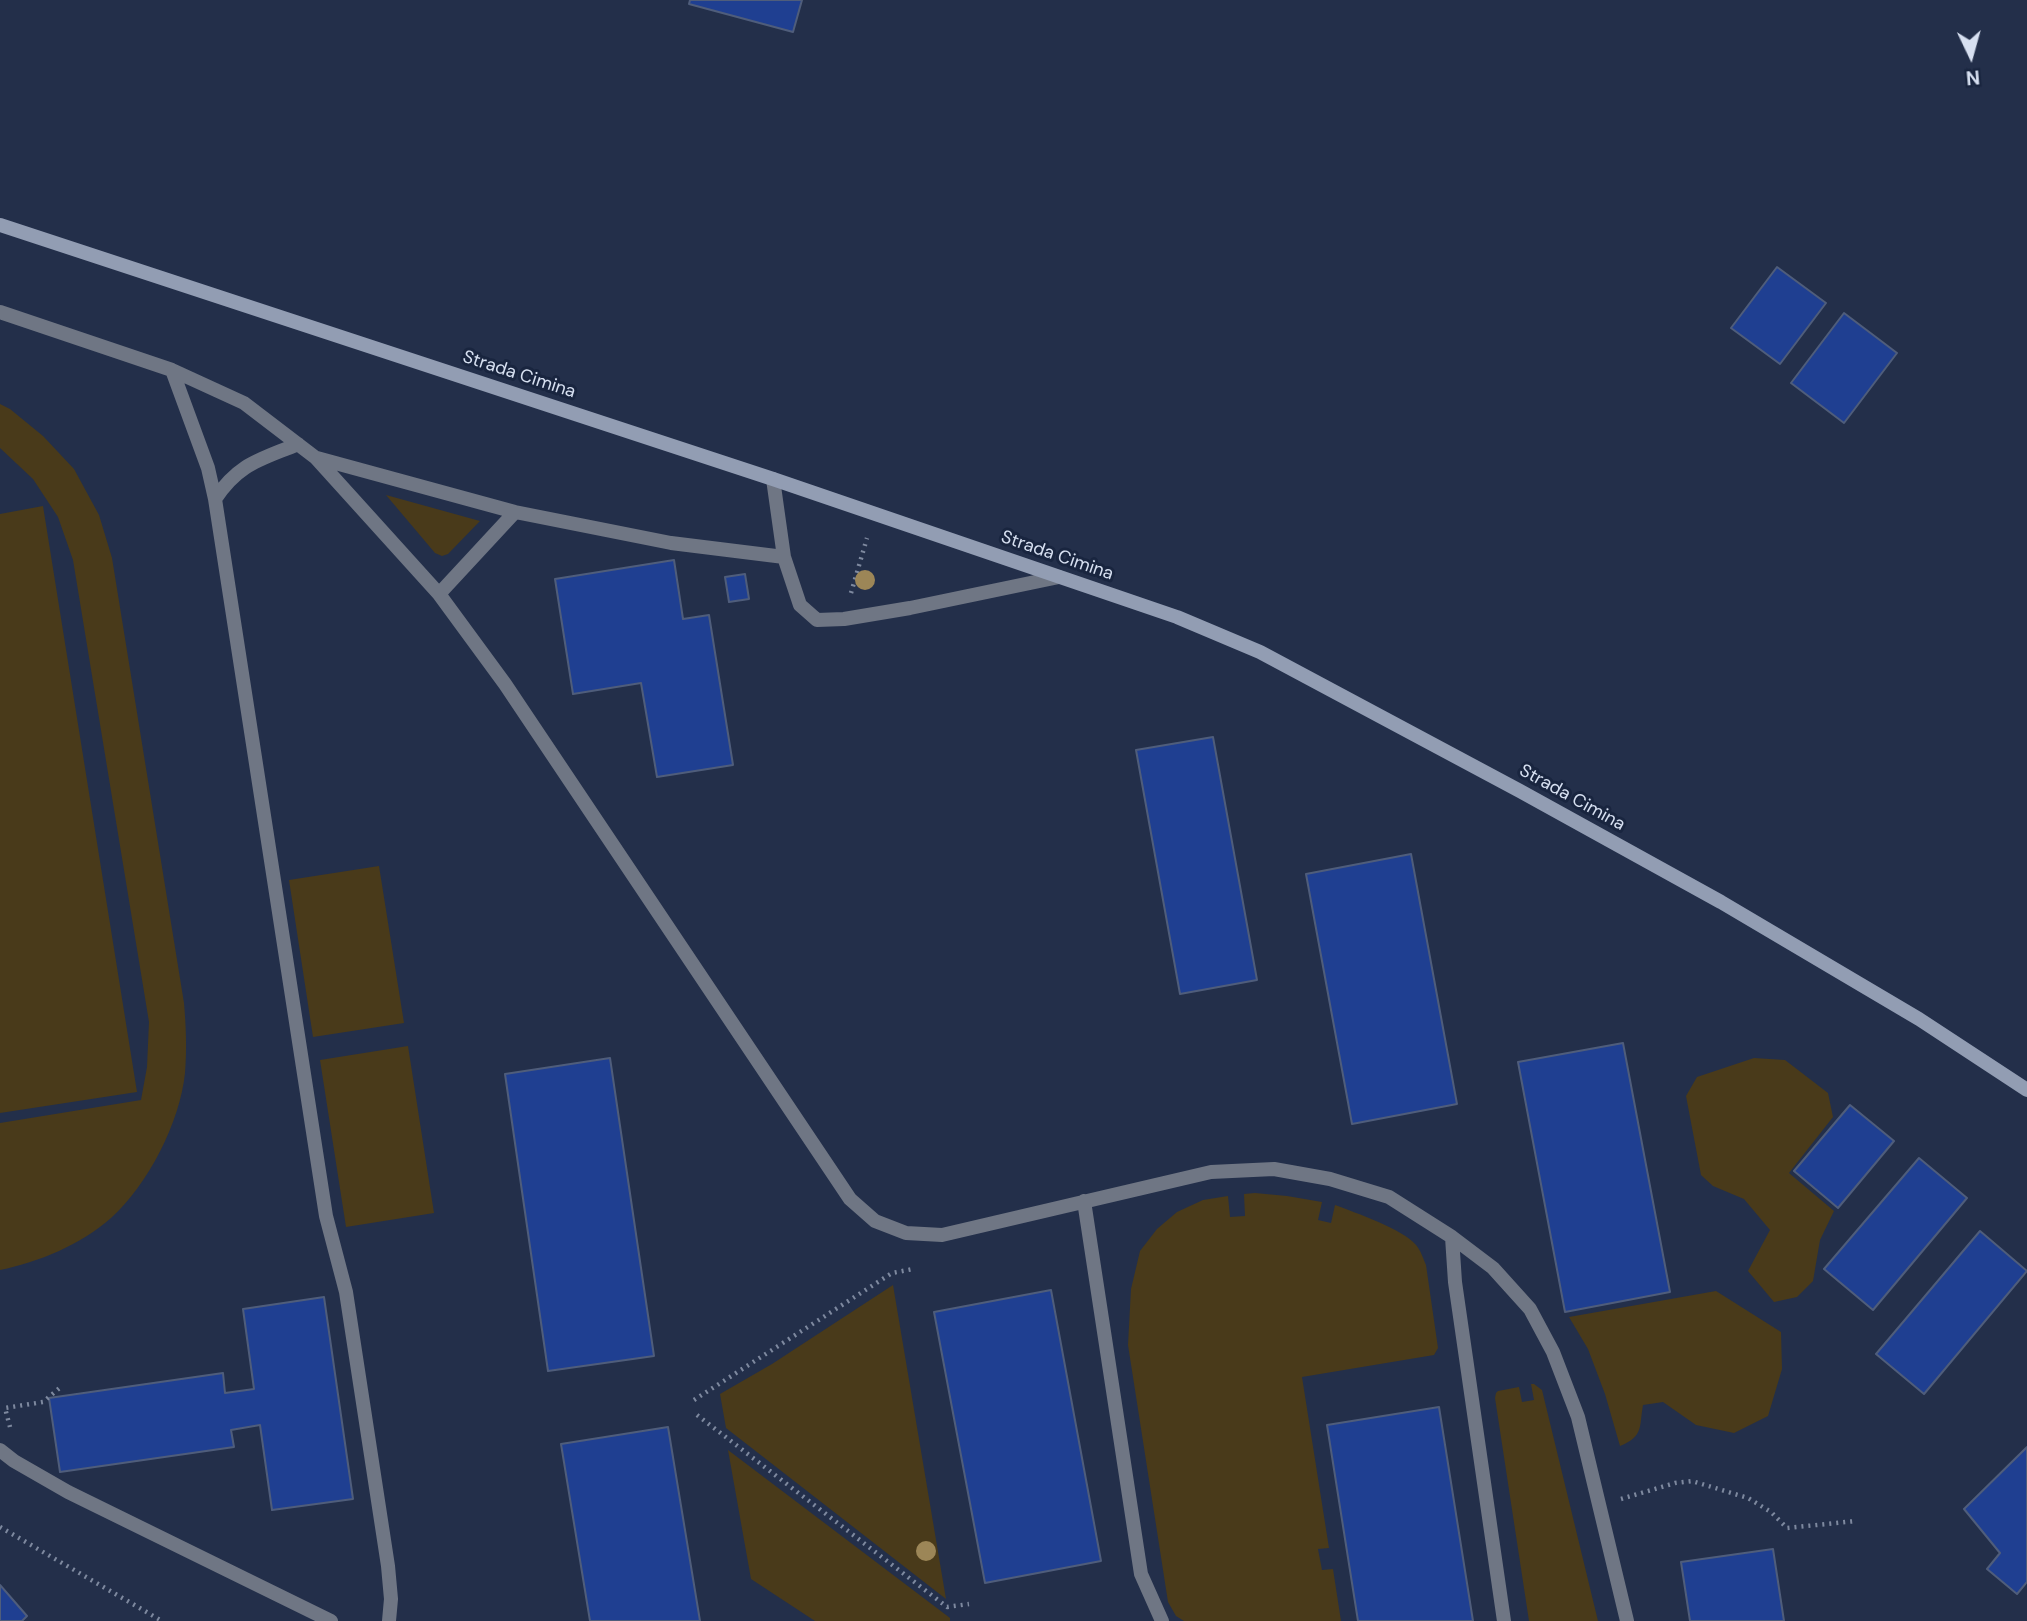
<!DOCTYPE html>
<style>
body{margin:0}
#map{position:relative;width:2027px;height:1621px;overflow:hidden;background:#232f4a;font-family:"DM Sans",sans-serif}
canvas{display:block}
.north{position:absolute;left:1936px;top:21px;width:70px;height:70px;-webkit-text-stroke:5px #19253f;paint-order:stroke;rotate:175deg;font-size:19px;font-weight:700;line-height:28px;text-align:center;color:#d7e0f1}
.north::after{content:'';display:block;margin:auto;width:24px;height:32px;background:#d7e0f1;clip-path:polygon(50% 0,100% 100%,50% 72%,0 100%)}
</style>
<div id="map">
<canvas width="2027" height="1621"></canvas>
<div class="north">N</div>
</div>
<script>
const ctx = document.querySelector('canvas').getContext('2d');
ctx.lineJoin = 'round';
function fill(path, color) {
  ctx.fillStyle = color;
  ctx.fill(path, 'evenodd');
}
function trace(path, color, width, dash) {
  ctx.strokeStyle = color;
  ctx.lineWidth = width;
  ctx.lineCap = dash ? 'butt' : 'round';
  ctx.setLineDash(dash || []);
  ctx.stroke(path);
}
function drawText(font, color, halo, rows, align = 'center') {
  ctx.font = font + ' "DM Sans",sans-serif';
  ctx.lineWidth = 6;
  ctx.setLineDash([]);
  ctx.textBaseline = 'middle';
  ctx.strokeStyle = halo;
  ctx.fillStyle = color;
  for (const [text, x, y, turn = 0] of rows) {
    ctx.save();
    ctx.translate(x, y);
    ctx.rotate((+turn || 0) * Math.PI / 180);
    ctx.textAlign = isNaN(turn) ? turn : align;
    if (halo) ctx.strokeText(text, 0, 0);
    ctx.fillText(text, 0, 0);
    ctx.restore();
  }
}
const green = new Path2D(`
 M 0,404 L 10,409 L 43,436 L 74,469 L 99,515 L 112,558 L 184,1003 C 186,1026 187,1049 185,1073 C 180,1122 148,1185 111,1218 C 80,1245 39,1262 0,1270 L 0,1123 L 141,1100 L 147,1067 L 149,1022 L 73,560 L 58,517 L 33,479 L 0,448 Z
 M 386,495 L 480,521 L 448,554 L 442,556 L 435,553 Z
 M 43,506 L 137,1092 L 0,1113 L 0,514 Z
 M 379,866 L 404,1023 L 313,1037 L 289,880 Z
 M 408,1046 L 434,1213 L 346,1227 L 320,1060 Z
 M 1754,1058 L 1785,1060 L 1828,1093 L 1833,1117 L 1789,1173 L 1834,1211 L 1820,1240 L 1813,1281 L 1797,1297 L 1774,1302 L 1748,1271 L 1770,1230 L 1744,1199 L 1713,1186 L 1701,1175 L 1686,1096 L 1697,1077 Z
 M 1255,1193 L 1287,1196 L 1322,1202 L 1318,1220 L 1331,1223 L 1335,1205 C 1356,1213 1403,1229 1416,1245 C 1421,1251 1423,1258 1426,1265 L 1438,1348 L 1434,1355 L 1302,1377 L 1329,1548 L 1318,1549 L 1322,1570 L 1333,1569 L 1341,1621 L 1184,1621 L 1176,1616 L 1168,1602 L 1128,1345 L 1131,1289 L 1140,1251 L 1157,1229 L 1177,1212 L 1203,1200 L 1228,1196 L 1230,1217 L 1245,1216 L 1244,1194 Z
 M 893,1285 L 946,1599 L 726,1428 L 720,1394 L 772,1364 Z
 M 1716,1291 L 1781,1332 L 1782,1369 L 1768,1416 L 1734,1433 L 1696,1425 L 1663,1402 L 1643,1405 C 1639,1427 1644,1436 1620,1446 L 1605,1394 L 1588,1349 L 1569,1317 Z
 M 1531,1384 L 1534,1384 L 1542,1390 L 1598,1621 L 1529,1621 L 1495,1398 L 1496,1393 L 1498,1391 L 1519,1387 L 1522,1402 L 1534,1400 Z
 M 728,1450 L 950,1618 L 950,1621 L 815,1621 L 751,1579 Z`);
const building = new Path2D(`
 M 690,0 L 802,0 L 793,32 L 689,4 Z
 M 1777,267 L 1826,303 L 1780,364 L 1731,328 Z
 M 1844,313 L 1897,353 L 1844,423 L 1791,383 Z
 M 674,560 L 683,619 L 709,615 L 733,765 L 657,777 L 641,683 L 573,694 L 555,579 Z
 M 745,574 L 749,599 L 729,602 L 725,577 Z
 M 1213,737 L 1257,980 L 1180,994 L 1136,750 Z
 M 1411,854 L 1457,1104 L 1352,1124 L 1306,874 Z
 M 1623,1043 L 1670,1292 L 1565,1312 L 1518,1062 Z
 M 610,1058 L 654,1356 L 548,1371 L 505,1074 Z
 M 1850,1105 L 1894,1141 L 1838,1208 L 1794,1171 Z
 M 1919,1158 L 1967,1198 L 1873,1310 L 1824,1269 Z
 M 1980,1231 L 2027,1271 L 1924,1394 L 1876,1354 Z
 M 1051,1290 L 1101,1561 L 985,1583 L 934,1312 Z
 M 324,1297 L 353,1499 L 272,1510 L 260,1425 L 231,1430 L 234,1447 L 60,1472 L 49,1398 L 223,1373 L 225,1393 L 254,1389 L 243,1309 Z
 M 1439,1407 L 1473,1621 L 1358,1621 L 1327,1425 Z
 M 668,1427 L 700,1621 L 590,1621 L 561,1444 Z
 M 2027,1447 L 2027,1582 L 2017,1594 L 1987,1569 L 2000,1553 L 1964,1509 Z
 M 1773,1549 L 1784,1621 L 1690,1621 L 1681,1562 Z
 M 0,1585 L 27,1616 L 22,1621 L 0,1621 Z`);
const path = new Path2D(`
 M 851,593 L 867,538
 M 694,1400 L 892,1273 L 913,1269
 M 697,1415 L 947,1607 L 969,1604
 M 10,1427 L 5,1408 L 43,1402 L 62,1386
 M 1621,1499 L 1675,1483 L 1692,1481 L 1748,1498 L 1771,1512 L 1787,1528 L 1856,1521
 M 0,1527 L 162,1621`);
const lane = new Path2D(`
 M 0,312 L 172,370 L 244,403 L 316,458 L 439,594 L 505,684 L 850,1199 L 875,1221 L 906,1233 L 942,1235 L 1211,1172 L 1274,1169 L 1330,1179 L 1389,1197 L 1452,1237 L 1493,1268 L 1530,1309 L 1553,1352 L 1578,1417 L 1627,1621
 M 172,370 L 208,468 L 215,499 L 326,1216 L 346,1292 L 388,1566 L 391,1599 L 389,1621
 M 317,458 L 515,512 L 671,543 L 784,557
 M 773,479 L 784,557 L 800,605 L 817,620 L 844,619 L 910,608 L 1059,577
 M 215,499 C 239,463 260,460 298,444
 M 439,594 L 515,512
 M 1084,1201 L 1141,1574 L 1162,1621
 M 1452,1237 L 1455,1282 L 1504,1621
 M 0,1450 L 14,1461 L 68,1492 L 331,1621`);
const secondary = new Path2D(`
 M 0,225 L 773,479 L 1177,617 L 1260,652 L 1520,791 L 1721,902 L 1919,1019 L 2027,1090`);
const trees = [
 [865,580],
 [926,1551]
];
const streetNames = [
 ["Strada Cimina",519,375,18],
 ["Strada Cimina",1057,556,19],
 ["Strada Cimina",1572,798,29]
];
fill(green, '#493a1a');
fill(building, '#1f3f91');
trace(building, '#4f5d7b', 2);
trace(path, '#7e899f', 4.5, [2, 5]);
trace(lane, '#6f7684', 14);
trace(secondary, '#929db3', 14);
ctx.fillStyle = '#9c8657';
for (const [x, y] of trees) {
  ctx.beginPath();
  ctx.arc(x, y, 10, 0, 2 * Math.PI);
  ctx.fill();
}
drawText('18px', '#d7e0f1', '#19253f', streetNames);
</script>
